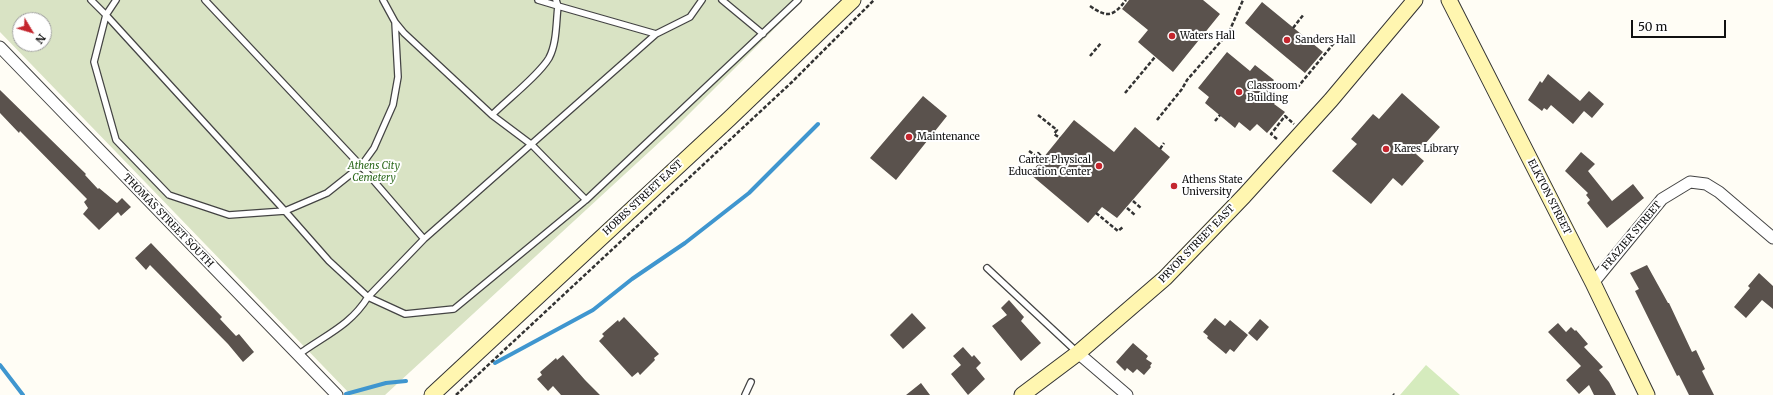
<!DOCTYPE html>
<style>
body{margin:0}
#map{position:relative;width:1773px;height:395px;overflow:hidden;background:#fffdf5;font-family:Merriweather,serif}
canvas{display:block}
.north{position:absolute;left:12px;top:12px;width:40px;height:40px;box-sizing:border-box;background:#fff;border:1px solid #a0a0a0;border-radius:50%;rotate:128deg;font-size:11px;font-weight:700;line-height:16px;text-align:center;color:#111}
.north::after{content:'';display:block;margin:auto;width:14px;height:18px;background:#c4262e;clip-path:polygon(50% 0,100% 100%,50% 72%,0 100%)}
.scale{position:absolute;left:1631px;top:20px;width:95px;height:18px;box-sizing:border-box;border:2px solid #111;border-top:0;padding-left:5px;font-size:12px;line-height:14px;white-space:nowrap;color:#111;-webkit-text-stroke:3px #fff;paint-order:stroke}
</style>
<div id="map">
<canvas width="1773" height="395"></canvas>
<div class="north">N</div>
<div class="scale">50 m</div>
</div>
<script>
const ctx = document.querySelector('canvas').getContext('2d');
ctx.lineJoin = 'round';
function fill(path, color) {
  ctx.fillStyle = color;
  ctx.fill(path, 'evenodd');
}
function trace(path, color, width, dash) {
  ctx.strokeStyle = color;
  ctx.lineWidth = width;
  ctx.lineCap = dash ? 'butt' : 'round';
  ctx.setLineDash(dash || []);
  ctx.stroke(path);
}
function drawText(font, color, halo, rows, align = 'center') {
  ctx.font = font + ' Merriweather,serif';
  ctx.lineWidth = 4;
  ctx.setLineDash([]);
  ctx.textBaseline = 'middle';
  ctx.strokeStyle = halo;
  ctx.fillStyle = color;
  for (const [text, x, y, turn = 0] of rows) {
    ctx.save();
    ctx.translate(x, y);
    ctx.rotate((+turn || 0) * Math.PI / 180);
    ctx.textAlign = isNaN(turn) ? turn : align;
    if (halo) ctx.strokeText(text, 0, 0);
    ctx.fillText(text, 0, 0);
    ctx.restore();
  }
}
const green = new Path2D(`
 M 1426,365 L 1460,395 L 1400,395 Z`);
const cemetery = new Path2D(`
 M 0,0 L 803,0 L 675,128 L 385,395 L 351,395 L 0,32 ZM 20,20 L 44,20 L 44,44 L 20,44 Z`);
const stream = new Path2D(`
 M 495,363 L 593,310 L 632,279 L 685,243 L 749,193 L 818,124
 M 0,365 L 23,395
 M 346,394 L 386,383 L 406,381`);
const building = new Path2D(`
 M 1129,0 L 1203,0 L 1220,14 L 1173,72 L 1138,42 L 1148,30 L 1122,9 Z
 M 1262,2 L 1323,52 L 1305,73 L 1245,23 Z
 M 1227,52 L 1250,71 L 1255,65 L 1274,80 L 1269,87 L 1280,96 L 1274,104 L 1285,112 L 1267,133 L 1257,124 L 1250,131 L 1239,122 L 1235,128 L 1205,103 L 1209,97 L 1198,88 Z
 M 1548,74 L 1580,101 L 1589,91 L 1604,104 L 1592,118 L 1584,111 L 1573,124 L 1551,105 L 1547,110 L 1544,108 L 1542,111 L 1528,100 L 1540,81 L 1542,83 Z
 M 0,90 L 86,174 L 85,175 L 98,189 L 99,188 L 117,203 L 122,198 L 131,207 L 121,216 L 118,212 L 99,230 L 83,214 L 88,208 L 84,202 L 87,199 L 20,131 L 19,133 L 0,113 Z
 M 1402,93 L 1440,127 L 1416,154 L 1424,161 L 1402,186 L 1393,178 L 1371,204 L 1332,171 L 1357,144 L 1351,139 L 1373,114 L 1379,119 Z
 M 923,96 L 947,116 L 896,180 L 870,158 Z
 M 1074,120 L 1114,152 L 1135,127 L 1170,157 L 1117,218 L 1102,207 L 1088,223 L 1030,174 Z
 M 1581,152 L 1595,164 L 1588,171 L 1612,201 L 1633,184 L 1644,198 L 1607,228 L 1587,203 L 1590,200 L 1586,195 L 1588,193 L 1565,171 Z
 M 151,243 L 222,317 L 220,319 L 236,336 L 239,334 L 254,352 L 243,362 L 228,344 L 150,265 L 146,270 L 135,258 Z
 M 1647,265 L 1668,303 L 1669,303 L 1692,352 L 1696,350 L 1705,369 L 1702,371 L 1714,395 L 1689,395 L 1679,375 L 1677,376 L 1635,291 L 1639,289 L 1630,273 Z
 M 1759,273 L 1773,286 L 1773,309 L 1762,300 L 1746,318 L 1734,307 L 1750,288 L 1748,286 Z
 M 1009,300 L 1024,317 L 1021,321 L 1041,343 L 1021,361 L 992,326 L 1007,315 L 1001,308 Z
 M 912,313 L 926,328 L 903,349 L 890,335 Z
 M 624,317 L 659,354 L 654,358 L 655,360 L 640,375 L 638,372 L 632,377 L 599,341 L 604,336 L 602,334 L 618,320 L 619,322 Z
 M 1215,318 L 1225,326 L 1230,320 L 1248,335 L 1234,352 L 1230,349 L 1226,354 L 1207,338 L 1208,336 L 1203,332 Z
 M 1260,319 L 1269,327 L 1257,341 L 1248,333 Z
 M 1558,323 L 1566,332 L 1571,327 L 1575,331 L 1576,330 L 1588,344 L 1584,347 L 1603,367 L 1599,370 L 1609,382 L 1616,395 L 1594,395 L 1589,385 L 1579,394 L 1566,380 L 1581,366 L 1548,332 Z
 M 1133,343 L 1148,356 L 1146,359 L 1152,363 L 1150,366 L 1151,367 L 1144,375 L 1137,369 L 1133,373 L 1127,368 L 1125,371 L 1116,362 Z
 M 963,347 L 972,357 L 974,355 L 981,363 L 976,368 L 985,379 L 968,395 L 951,374 L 961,365 L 953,356 Z
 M 563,355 L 585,380 L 600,395 L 561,395 L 553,386 L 548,391 L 537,379 L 542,375 L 540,372 L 556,358 L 557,360 Z
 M 921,383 L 930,395 L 906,395 Z`);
const path = new Path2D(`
 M 1090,6 C 1107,18 1113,17 1126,0
 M 1293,28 L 1304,14
 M 1090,56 L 1101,43
 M 1297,88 L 1334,43
 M 1125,93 L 1155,57
 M 1038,115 L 1057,130 L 1054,134 L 1060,138
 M 1157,120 L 1182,89 L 1187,80 L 1229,32 L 1243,0
 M 1215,121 L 1220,115
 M 1277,139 L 1271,134 L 1285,116 L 1294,124
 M 1160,149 L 1164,143
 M 1029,151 L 1036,156 L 1038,153 L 1043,158
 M 1133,201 L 1141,208
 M 1127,208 L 1135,215
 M 1096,213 L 1118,231 L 1123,227
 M 1393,394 L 1394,395
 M 456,395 L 792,82 L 874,0`);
const lane = new Path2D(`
 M 91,0 L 106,15 L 285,211 L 329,261 L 368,297 L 424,239 L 656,34 L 690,17 L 702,0
 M 116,0 L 106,15 L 94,62 L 116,140 L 169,195 L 229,215 L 285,211 L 327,193 L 361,166 L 374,148 L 393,105 L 398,77 L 395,22
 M 205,0 L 361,166 L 424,239
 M 383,0 L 395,22 L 404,33 L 492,115 L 532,145 L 586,200 L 798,0
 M 556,0 L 558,6 L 656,34
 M 722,0 L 763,34
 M 492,115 C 507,100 539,75 549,58 C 557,43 556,22 558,6 L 538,0
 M 987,268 L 1078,353
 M 298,355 C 325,335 350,326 368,297 L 405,314 L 454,309 L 586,200
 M 745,395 L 751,382`);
const street = new Path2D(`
 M 0,47 L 337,395
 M 1593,283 L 1662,199 L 1690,182 L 1706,184 L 1719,192 L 1773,238
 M 1078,353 L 1127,395`);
const secondary = new Path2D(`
 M 1449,0 L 1593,283 L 1647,395
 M 432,395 L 729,119 L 853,0
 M 1022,395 L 1078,353 L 1165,278 L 1244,196 L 1331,100 L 1415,0`);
const markers = [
 [1172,36,4,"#c4262e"],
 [1287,40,4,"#c4262e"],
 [1239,92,4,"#c4262e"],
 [909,137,4,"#c4262e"],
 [1386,149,4,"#c4262e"],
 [1099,166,4,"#c4262e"],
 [1174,186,4,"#c4262e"]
];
const poiNames = [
 ["Waters Hall",1180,36],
 ["Sanders Hall",1295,40],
 ["Classroom",1247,86],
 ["Building",1247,98],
 ["Maintenance",917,137],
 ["Kares Library",1394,149],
 ["Carter Physical",1091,160,"right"],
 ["Education Center",1091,172,"right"],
 ["Athens State",1182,180],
 ["University",1182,192]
];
const parkNames = [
 ["Athens City",374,166],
 ["Cemetery",374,178]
];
const streetNames = [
 ["ELKTON STREET",1549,197,63],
 ["HOBBS STREET EAST",643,198,-43],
 ["THOMAS STREET SOUTH",168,221,46],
 ["FRAZIER STREET",1632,236,-50],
 ["PRYOR STREET EAST",1197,244,-46]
];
fill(green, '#d5ebbd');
fill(cemetery, '#d9e3c4');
trace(stream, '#3f96cf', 4);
fill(building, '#5a524d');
trace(lane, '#444', 8);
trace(street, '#444', 13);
trace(secondary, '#333', 17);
trace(path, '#333', 2.5, [4, 2]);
trace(lane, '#fff', 5.5);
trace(street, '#fff', 11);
trace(secondary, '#fff6b0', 15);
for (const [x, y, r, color] of markers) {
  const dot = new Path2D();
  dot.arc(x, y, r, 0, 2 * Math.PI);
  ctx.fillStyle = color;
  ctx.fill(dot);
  trace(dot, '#fff', 1.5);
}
drawText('10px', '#111', '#fff', poiNames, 'left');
drawText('italic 10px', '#2f6b1f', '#fff', parkNames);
drawText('10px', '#111', '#fff', streetNames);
</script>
